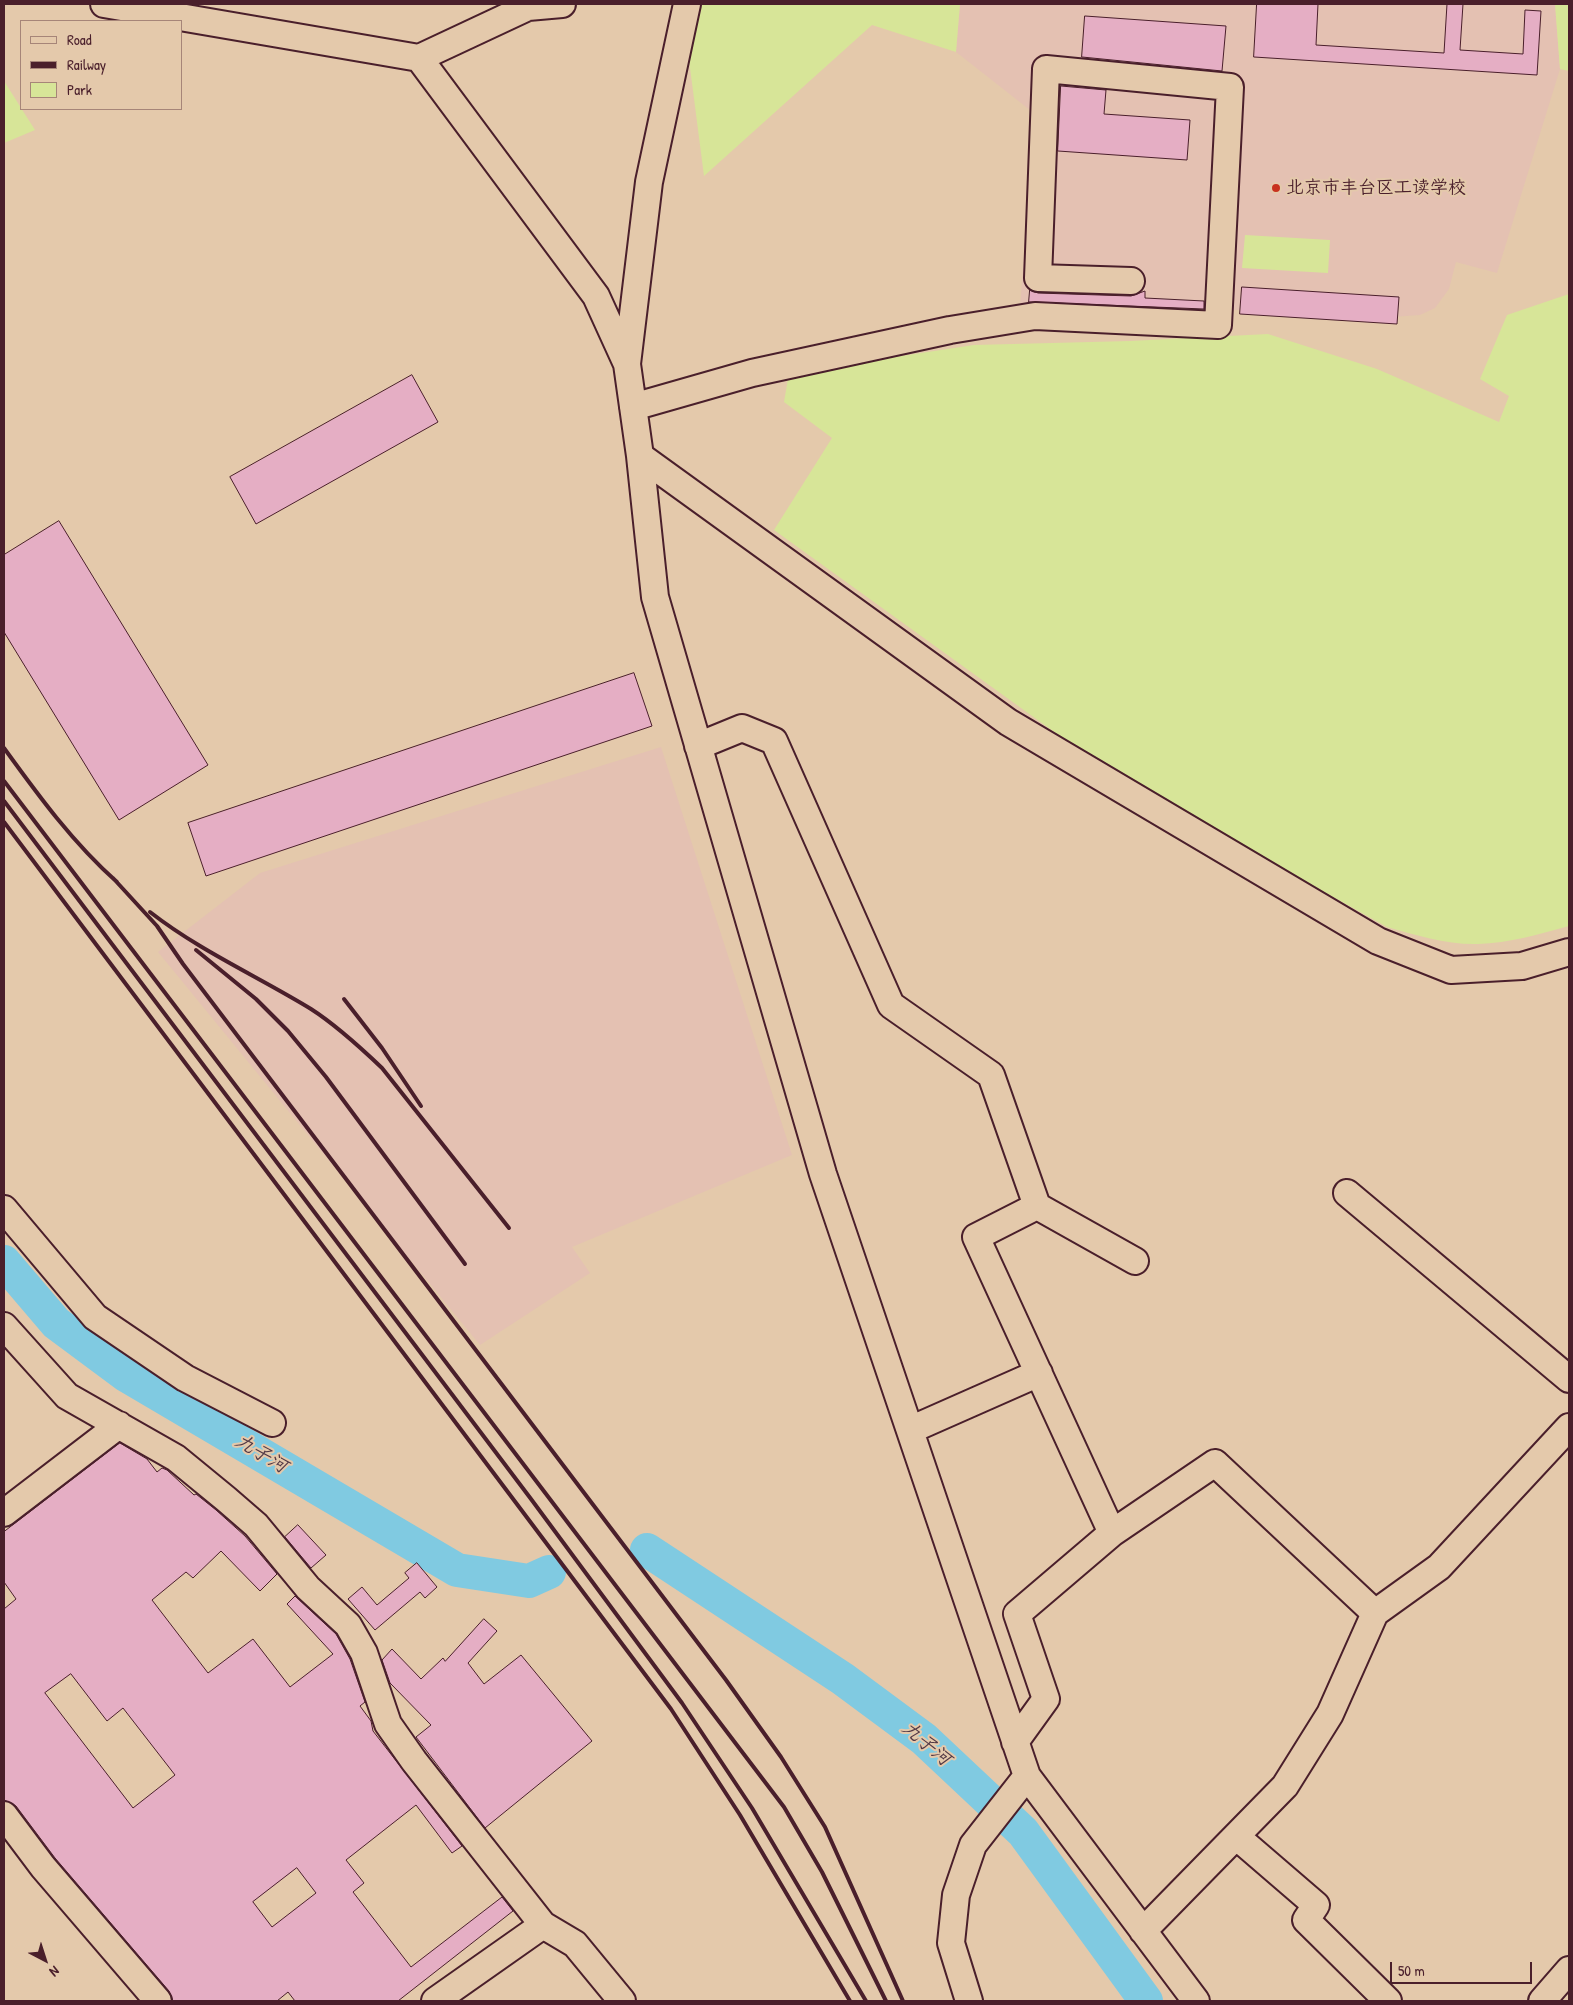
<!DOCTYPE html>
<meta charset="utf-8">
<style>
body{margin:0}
#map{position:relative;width:1573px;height:2005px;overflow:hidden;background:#e4c9ab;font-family:"Patrick Hand",sans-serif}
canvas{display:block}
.frame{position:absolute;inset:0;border:5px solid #4a1f2b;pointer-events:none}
.legend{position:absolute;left:20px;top:20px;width:162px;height:90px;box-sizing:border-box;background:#e4c9ab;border:1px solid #a68578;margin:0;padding:6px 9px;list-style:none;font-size:15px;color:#4a1f2b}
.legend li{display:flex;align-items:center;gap:10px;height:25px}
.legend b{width:25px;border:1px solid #a68578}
.north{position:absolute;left:20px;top:1935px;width:50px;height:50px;-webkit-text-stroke:4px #e4c9ab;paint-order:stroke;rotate:140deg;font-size:14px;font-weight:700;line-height:20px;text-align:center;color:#4a1f2b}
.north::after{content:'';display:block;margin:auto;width:18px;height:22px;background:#4a1f2b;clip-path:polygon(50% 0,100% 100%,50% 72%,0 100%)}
.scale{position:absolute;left:1390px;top:1962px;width:142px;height:22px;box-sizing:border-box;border:2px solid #4a1f2b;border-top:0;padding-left:6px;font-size:15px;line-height:18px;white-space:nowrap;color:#4a1f2b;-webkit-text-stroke:4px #e4c9ab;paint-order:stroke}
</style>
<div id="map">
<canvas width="1573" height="2005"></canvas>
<div class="frame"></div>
<ul class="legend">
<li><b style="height:6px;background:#e4c9ab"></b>Road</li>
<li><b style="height:6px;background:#4a1f2b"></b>Railway</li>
<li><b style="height:14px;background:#d7e598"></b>Park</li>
</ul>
<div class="north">N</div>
<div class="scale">50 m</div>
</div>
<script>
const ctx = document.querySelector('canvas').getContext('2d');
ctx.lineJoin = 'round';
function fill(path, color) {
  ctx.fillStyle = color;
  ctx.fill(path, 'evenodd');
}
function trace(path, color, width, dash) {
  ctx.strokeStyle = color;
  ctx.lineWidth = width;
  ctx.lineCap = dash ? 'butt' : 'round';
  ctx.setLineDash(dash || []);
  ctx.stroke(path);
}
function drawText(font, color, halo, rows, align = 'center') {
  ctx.font = font + ' "Patrick Hand","LXGW WenKai TC",sans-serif';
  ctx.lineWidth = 4;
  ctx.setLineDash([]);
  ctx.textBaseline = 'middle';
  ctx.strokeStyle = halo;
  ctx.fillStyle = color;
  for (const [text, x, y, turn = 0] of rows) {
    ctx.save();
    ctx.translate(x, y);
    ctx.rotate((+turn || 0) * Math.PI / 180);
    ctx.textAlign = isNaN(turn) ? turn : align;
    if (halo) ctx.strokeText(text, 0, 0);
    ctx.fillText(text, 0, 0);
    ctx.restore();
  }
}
const built = new Path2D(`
 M 960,4 L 1555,4 L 1560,69 L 1497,273 L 1456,262 L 1449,289 L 1435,308 L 1420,315 L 1392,317 L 1279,309 L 1234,310 L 1209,320 L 1020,307 L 1035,114 L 956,52 Z
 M 661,747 L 792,1155 L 572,1247 L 590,1273 L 480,1345 L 158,952 L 260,873 Z`);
const green = new Path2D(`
 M 702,4 L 960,4 L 956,52 L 872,25 L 704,176 L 689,60 Z
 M 1555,4 L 1569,4 L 1569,71 L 1560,69 Z
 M 4,81 L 35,130 L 4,143 Z
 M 1245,235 L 1330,240 L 1328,273 L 1242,268 Z
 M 1569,294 L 1569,926 C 1540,934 1509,943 1478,944 C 1448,945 1416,935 1387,927 L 1114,775 L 774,530 L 832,438 L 784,402 L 789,373 L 974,345 L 1130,341 L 1268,334 L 1377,369 L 1499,422 L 1509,396 L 1480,379 L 1507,315 Z`);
const river = new Path2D(`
 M 4,1262 L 56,1323 L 126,1375 L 457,1570 L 529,1581 L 549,1572
 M 647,1550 L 843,1679 L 924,1739 L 1023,1832 L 1146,2001`);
const building = new Path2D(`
 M 1257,4 L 1318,4 L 1316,45 L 1444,53 L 1447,4 L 1463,4 L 1460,50 L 1523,54 L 1525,10 L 1541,11 L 1537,75 L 1254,57 Z
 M 1085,16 L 1226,26 L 1222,71 L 1082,57 Z
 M 1061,86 L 1106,90 L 1104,114 L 1190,120 L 1187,160 L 1058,151 Z
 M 1242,287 L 1399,297 L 1397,324 L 1240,314 Z
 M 1030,290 L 1038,293 L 1131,296 L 1145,291 L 1145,298 L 1204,301 L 1204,309 L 1029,302 Z
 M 412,375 L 438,422 L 256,524 L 230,477 Z
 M 59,521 L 208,765 L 119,820 L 4,632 L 4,555 Z
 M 634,673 L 652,726 L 206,876 L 188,823 Z
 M 120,1443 L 147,1459 L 157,1472 L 162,1468 L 167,1470 L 194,1495 L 196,1494 L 216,1510 L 245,1536 L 277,1574 L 260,1591 L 221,1551 L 193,1578 L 186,1572 L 152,1600 L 208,1673 L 253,1639 L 290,1687 L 333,1654 L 287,1604 L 295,1596 L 336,1634 L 350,1659 L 365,1702 L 360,1706 L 371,1721 L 373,1731 L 462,1846 L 452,1853 L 416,1805 L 346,1860 L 364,1883 L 353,1892 L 411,1967 L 502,1897 L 513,1911 L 398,2001 L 295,2001 L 288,1992 L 277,2001 L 173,2001 L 169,1991 L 55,1858 L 16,1806 L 4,1800 L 4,1609 L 16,1599 L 4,1582 L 4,1532 ZM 71,1674 L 107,1721 L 123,1708 L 175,1775 L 133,1808 L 45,1693 ZM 297,1868 L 316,1893 L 272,1927 L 253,1902 Z
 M 298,1525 L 326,1555 L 311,1568 L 285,1537 Z
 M 417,1563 L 437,1587 L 425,1598 L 420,1592 L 375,1630 L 348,1599 L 362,1587 L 377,1605 L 409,1578 L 405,1573 Z
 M 484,1619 L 497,1631 L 468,1663 L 484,1684 L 521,1655 L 592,1741 L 485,1828 L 416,1737 L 431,1725 L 390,1683 L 382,1660 L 392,1649 L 421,1679 L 443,1658 L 445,1661 Z`);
const minor = new Path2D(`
 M 104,4 L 419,58 L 596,296 L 627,364 L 640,456 L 655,597 L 823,1174 L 1027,1776 L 1196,2001
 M 419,58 L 528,7 L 562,4
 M 627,364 L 649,182 L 687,4
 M 633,407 L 752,373 L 950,330 L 1035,316 L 1218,325 L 1230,87 L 1046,69 L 1038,278 L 1131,281
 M 640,456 L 1008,722 L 1378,941 L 1451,970 L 1522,966 L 1569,952
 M 698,746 L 742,728 L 774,741 L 891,1005 L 991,1075 L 1037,1206
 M 1347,1193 L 1569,1379
 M 4,1209 L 95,1317 L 185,1378 L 272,1423
 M 4,1326 L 67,1396 L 176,1458 L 226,1499 L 256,1525 L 308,1588 L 348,1625 L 364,1653 L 388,1724 L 414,1761 L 543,1925 L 575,1944 L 622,2001
 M 910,1430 L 1039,1373
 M 4,1513 L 119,1425
 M 1112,1533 L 976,1237 L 1037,1206 L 1135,1261
 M 1015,1742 L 1046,1699 L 1017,1614 L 1112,1533 L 1215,1463 L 1375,1613
 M 4,1815 L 43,1867 L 158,2001
 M 1237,1837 L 1316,1905 L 1306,1920 L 1388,2001
 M 1143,1931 L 1285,1786 L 1330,1714 L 1375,1613 L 1439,1567 L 1569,1427
 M 435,2001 L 543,1925
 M 969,2001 L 951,1943 L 956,1895 L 973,1845 L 1027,1776
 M 1542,2001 L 1569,1970`);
const rail = new Path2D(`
 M 4,748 C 38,795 73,843 117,882
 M 4,781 L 784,1807 L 822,1872 L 886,2001
 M 4,801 L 531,1499 L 682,1703 L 752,1808 L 866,2001
 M 4,822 L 671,1709 L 740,1815 L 850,2001
 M 113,878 L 157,926 L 183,964 L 726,1680 L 781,1757 L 825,1827 L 903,2001
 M 150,912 C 200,951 257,976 311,1009 C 336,1025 360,1047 382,1068 L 509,1228
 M 196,950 L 256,999 L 288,1031 L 326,1077 L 465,1264
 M 344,999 L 382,1048 L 421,1106`);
const markers = [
 [1276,188,5,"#c8321e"]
];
const poiNames = [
 ["北京市丰台区工读学校",1286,188]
];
const waterNames = [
 ["九子河",261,1454,31],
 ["九子河",926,1744,40]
];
fill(built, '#e4c1b2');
fill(green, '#d7e598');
trace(river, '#80cae1', 34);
fill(building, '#e5aec4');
trace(building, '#4a1f2b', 1);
trace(minor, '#4a1f2b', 30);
trace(minor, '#e4c9ab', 26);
trace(rail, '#4a1f2b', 4);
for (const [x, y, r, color] of markers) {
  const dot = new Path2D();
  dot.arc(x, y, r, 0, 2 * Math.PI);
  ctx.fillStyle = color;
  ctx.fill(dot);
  trace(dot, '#e4c9ab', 2);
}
drawText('18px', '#4a1f2b', '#e4c9ab', poiNames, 'left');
drawText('italic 19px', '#523946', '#e4c9ab', waterNames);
</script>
